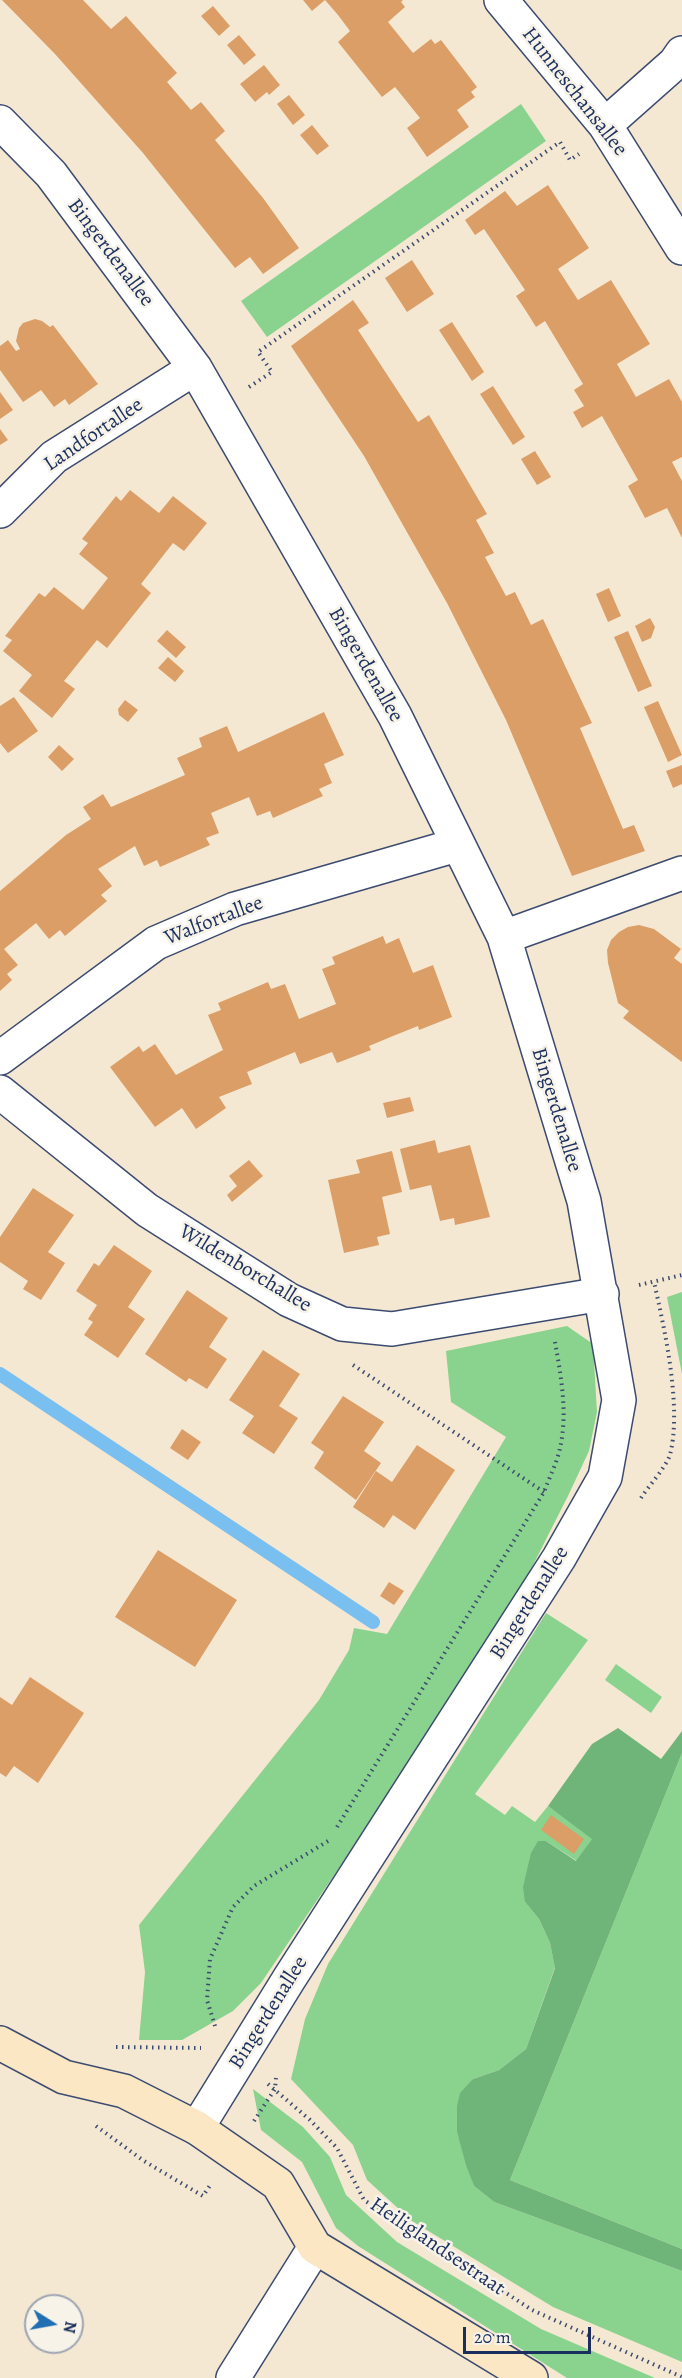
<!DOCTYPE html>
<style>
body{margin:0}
#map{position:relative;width:682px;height:2378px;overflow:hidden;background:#f5e8d3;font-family:Alegreya,serif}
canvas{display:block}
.north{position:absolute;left:24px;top:2294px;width:60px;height:60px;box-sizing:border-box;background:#f7f3e8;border:2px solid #9fa5b1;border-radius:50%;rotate:101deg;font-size:16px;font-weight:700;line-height:24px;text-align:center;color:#1b2f5e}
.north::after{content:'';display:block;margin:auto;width:21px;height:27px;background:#1f6fb2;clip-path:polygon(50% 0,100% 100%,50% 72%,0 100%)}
.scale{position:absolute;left:463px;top:2327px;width:128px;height:27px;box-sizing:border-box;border:3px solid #1b2f5e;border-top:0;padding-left:8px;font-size:18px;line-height:21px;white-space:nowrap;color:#1b2f5e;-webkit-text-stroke:4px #f7f3e8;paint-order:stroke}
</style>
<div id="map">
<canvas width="682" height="2378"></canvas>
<div class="north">N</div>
<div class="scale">20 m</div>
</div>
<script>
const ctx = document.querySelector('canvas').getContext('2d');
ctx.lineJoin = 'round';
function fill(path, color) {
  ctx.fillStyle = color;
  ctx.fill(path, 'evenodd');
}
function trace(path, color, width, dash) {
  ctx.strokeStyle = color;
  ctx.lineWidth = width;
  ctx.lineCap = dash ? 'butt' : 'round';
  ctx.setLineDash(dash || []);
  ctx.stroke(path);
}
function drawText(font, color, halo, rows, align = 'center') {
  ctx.font = font + ' Alegreya,serif';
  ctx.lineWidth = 5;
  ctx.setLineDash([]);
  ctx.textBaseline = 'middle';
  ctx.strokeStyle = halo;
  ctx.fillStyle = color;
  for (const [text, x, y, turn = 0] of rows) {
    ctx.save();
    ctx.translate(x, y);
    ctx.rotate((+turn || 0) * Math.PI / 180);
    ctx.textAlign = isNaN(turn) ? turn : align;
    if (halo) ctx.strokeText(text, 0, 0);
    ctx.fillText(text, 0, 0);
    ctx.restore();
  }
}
const green = new Path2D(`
 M 521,104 L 546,141 L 267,337 L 241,301 Z
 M 682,1292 L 682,1374 L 667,1297 Z
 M 567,1326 L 593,1344 L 597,1412 L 589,1451 L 568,1496 L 529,1573 L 408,1766 L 261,1983 L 233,2011 L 182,2040 L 139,2040 L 145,1972 L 139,1925 L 319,1700 L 349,1650 L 354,1628 L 387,1634 L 506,1437 L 451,1402 L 446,1351 Z
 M 546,1613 L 588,1640 L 475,1794 L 505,1815 L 512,1806 L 535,1822 L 548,1806 L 593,1838 L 577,1861 L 546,1841 L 525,1902 L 539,1919 L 550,1943 L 555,1967 L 526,2049 L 499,2070 L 473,2079 L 457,2132 L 474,2186 L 494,2202 L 682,2271 L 682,2362 L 553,2307 L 412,2221 L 367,2180 L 353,2145 L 291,2079 L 305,2019 L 328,1964 Z
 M 616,1664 L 662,1697 L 651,1713 L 605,1680 Z
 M 682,1753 L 682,2249 L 510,2180 Z
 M 253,2089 L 303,2127 L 330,2157 L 346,2195 L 397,2242 L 541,2329 L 655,2378 L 567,2378 L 358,2246 L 336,2228 L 302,2162 L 261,2130 Z`);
const forest = new Path2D(`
 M 618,1728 L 661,1759 L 682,1731 L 682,1753 L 510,2180 L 682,2249 L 682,2271 L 494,2202 L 474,2186 L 466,2165 L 457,2132 L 457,2106 L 460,2093 L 473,2079 L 499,2070 L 526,2049 L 555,1968 L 550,1943 L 539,1919 L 525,1902 L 523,1887 L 531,1853 L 538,1841 L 546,1841 L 576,1861 L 592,1839 L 548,1806 L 592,1744 Z`);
const stream = new Path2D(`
 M 0,1374 L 373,1622`);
const building = new Path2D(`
 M 2,0 L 83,0 L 111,29 L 126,16 L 177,73 L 167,82 L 191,110 L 201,102 L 225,131 L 215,140 L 263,198 L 299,248 L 263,274 L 250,257 L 235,268 L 143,153 L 55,54 Z
 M 303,0 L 403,0 L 401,2 L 405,7 L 388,22 L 413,53 L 431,39 L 435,44 L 441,40 L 477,87 L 471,92 L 475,97 L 457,110 L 469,127 L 427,157 L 407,128 L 420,118 L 395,87 L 382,97 L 338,42 L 350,31 L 338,15 L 325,0 L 312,11 Z
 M 213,6 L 230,26 L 219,36 L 201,16 Z
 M 239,35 L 256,55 L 244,65 L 227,45 Z
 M 264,65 L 280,85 L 269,95 L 267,92 L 255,102 L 240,84 Z
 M 289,95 L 305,115 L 293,125 L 277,104 Z
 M 312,125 L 329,146 L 317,155 L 300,135 Z
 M 548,185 L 589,248 L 558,269 L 578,300 L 611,280 L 650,344 L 617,364 L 636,397 L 669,379 L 682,402 L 682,457 L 672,462 L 682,481 L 682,538 L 667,508 L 645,518 L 628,486 L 638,480 L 602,416 L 582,428 L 573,412 L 584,406 L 574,390 L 583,384 L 545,321 L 536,327 L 526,311 L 516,296 L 525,290 L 484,229 L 475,235 L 465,220 L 505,191 L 517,206 Z
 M 412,260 L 434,294 L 407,312 L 385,278 Z
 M 353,300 L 369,323 L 358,330 L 418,422 L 429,415 L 487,514 L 476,520 L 494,553 L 485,557 L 506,596 L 515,592 L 531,625 L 543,619 L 592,723 L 580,728 L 623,829 L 634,825 L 645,851 L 572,876 L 506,720 L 447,603 L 364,456 L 291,346 Z
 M 35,319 L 42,321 L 50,327 L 53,325 L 98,384 L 69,405 L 65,399 L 54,407 L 41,390 L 23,402 L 0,370 L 0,346 L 8,340 L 16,351 L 20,349 L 16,341 L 19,328 L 23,323 Z
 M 452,322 L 484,372 L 472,381 L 439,330 Z
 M 493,386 L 525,437 L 513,445 L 480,394 Z
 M 0,392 L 13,410 L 0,419 Z
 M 0,429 L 8,440 L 0,445 Z
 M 535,451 L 551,477 L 537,485 L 521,459 Z
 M 130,490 L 159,513 L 173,496 L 207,523 L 184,551 L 173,543 L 141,584 L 151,593 L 107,648 L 97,640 L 64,681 L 75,689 L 52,718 L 19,691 L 32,675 L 3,651 L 12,640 L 5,636 L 39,593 L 45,597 L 54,587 L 83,610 L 108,578 L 79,554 L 88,543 L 82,539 L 116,496 L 121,501 Z
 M 609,588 L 621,616 L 608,622 L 596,594 Z
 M 650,618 L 655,627 L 651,638 L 642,642 L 635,626 Z
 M 167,630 L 186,647 L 176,658 L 157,641 Z
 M 628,631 L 652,686 L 638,692 L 614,637 Z
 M 168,657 L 184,671 L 175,682 L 158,668 Z
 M 14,697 L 38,731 L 8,753 L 0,743 L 0,706 Z
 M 125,700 L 138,710 L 128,722 L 119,715 L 118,709 Z
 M 658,701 L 682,755 L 668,762 L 644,707 Z
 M 324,712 L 344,755 L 324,764 L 332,783 L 319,789 L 323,796 L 273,818 L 270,811 L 257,816 L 249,797 L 211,813 L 219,833 L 206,838 L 210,845 L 160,867 L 157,860 L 144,866 L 135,846 L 98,869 L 112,886 L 101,895 L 107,901 L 65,936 L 60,930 L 49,939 L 36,923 L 4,949 L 18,965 L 7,974 L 12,980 L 0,991 L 0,891 L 66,835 L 91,819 L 83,807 L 103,794 L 111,807 L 185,775 L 177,758 L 202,747 L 199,738 L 227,726 L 238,752 Z
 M 59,745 L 74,759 L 62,771 L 48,757 Z
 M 682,765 L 682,784 L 673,788 L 666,771 Z
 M 639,925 L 654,929 L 681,949 L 674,958 L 682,964 L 682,1062 L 623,1018 L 629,1011 L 618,1003 L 608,963 L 607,950 L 611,940 L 619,932 L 628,927 Z
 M 383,936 L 386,944 L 399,938 L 413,973 L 433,965 L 452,1017 L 419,1030 L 418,1026 L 393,1036 L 369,1046 L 371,1050 L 337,1063 L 332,1052 L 300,1064 L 295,1052 L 247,1072 L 252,1084 L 219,1097 L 226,1108 L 196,1129 L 182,1108 L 155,1127 L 110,1067 L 139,1046 L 143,1052 L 155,1044 L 176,1075 L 200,1062 L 223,1050 L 208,1015 L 221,1010 L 218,1003 L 268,982 L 271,989 L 285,984 L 299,1019 L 336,1004 L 322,969 L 335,964 L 332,957 Z
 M 410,1097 L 414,1111 L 387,1118 L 383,1103 Z
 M 435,1140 L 438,1153 L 470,1145 L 490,1217 L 455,1225 L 454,1218 L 440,1221 L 431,1185 L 410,1190 L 400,1149 Z
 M 392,1151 L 402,1192 L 382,1197 L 390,1234 L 377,1237 L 379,1245 L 344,1253 L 328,1180 L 360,1173 L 356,1160 Z
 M 249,1160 L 263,1176 L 232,1202 L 227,1195 L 237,1186 L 229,1176 Z
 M 33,1188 L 74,1215 L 48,1252 L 65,1263 L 41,1300 L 23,1289 L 28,1281 L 0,1262 L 0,1237 Z
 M 114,1245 L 152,1271 L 128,1307 L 145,1319 L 118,1358 L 84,1335 L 93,1322 L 88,1319 L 97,1305 L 76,1291 L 94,1263 L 99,1266 Z
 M 187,1290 L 228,1318 L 209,1347 L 227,1359 L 207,1389 L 189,1378 L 186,1382 L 145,1354 Z
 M 263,1350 L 300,1374 L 279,1406 L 298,1418 L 274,1454 L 242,1433 L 254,1416 L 229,1400 Z
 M 343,1396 L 384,1422 L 364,1451 L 381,1463 L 356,1500 L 314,1468 L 324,1452 L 311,1443 Z
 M 182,1429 L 201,1442 L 188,1460 L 170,1448 Z
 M 417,1445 L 455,1470 L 415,1530 L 393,1515 L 384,1528 L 353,1507 L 376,1471 L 392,1482 Z
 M 158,1550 L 237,1600 L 195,1667 L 115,1617 Z
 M 389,1582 L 404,1591 L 394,1605 L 380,1596 Z
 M 30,1677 L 84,1713 L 38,1783 L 14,1766 L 6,1777 L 0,1773 L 0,1697 L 12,1705 Z
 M 551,1815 L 584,1839 L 574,1854 L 541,1830 Z`);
const path = new Path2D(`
 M 249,387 L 272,372 L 258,352 L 560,142 L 570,160 L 579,154
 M 639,1285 L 682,1275
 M 353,1365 L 544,1492
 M 641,1498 C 650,1484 664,1470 670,1455 C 682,1407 665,1331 654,1282
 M 337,1827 L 544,1492 C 549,1478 557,1463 560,1448 C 568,1414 561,1376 555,1342
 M 215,2026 L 207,2000 L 210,1959 L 233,1907 L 254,1886 L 328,1841
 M 116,2047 L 201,2048
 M 268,2084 L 310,2120 L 337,2148 L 364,2200 L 532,2310 L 682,2377
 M 254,2121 L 275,2089 L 276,2078
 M 96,2126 L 144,2161 L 203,2196 L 211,2184`);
const street = new Path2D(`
 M 501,0 L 605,125 L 682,248
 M 0,122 L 51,174 L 195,368 L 395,716 L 504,937 L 584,1201 L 619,1400 L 605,1477 L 559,1558 L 289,1979 L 197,2128
 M 605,125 L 675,63 L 682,53
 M 0,511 L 54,457 L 195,368
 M 504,937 L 682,873
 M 0,1058 L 156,943 L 235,909 L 457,845
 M 0,1092 L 147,1210 L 289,1300 L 342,1324 L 392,1329 L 602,1294
 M 233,2378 L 315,2247`);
const secondary = new Path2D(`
 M 0,2043 L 64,2077 L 124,2091 L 197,2128 L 278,2184 L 315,2247 L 531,2378`);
const streetNames = [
 ["Hunneschansallee",574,92,52],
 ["Bingerdenallee",110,253,53],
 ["Landfortallee",94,435,-34],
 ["Bingerdenallee",365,665,60],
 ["Walfortallee",214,921,-21],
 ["Bingerdenallee",556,1110,73],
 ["Wildenborchallee",245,1269,31],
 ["Bingerdenallee",530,1603,-58],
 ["Bingerdenallee",269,2013,-58],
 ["Heiliglandsestraat",437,2247,34]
];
fill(green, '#8ad38e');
fill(forest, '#6fb579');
trace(stream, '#79bff0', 14);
fill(building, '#db9e67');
trace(street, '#3c4b70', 36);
trace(secondary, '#3c4b70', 36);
trace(path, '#3c4b70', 4, [1.5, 4.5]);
trace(street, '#fff', 33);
trace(secondary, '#fbe7c3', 33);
drawText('21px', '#1b2f5e', '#f7f3e8', streetNames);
</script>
